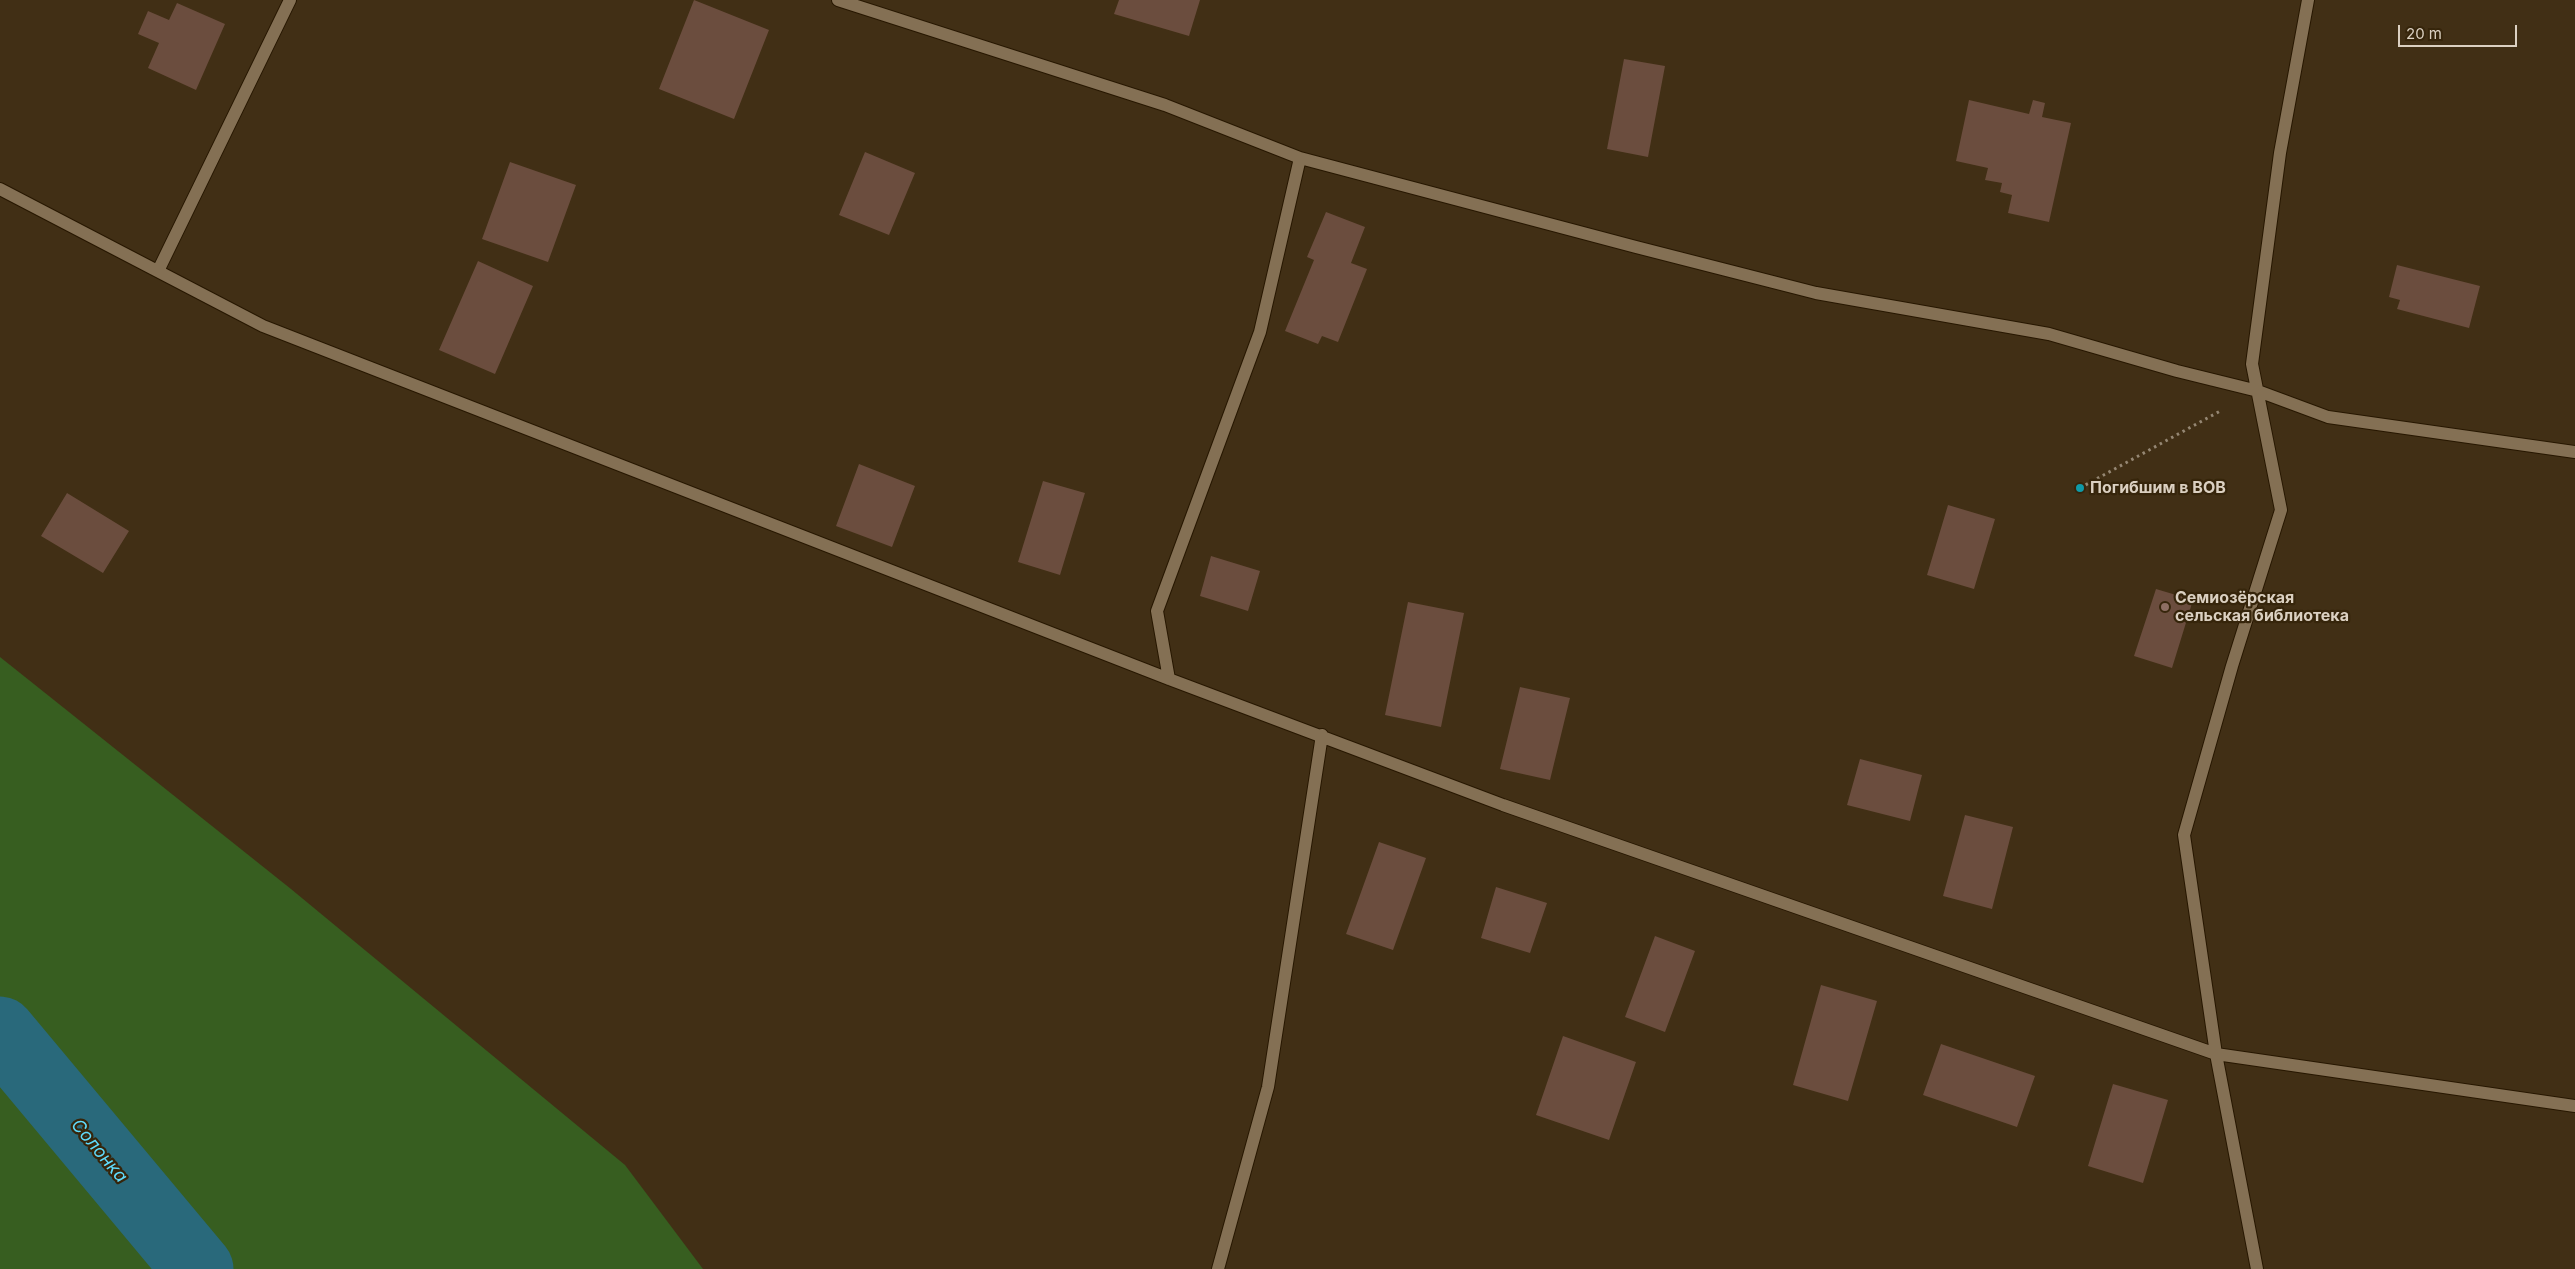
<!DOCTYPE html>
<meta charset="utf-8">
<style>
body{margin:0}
#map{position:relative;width:2575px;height:1269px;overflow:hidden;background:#412f15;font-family:Inter,sans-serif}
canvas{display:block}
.scale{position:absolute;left:2398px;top:25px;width:119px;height:22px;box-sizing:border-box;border:2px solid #dbd0c1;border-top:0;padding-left:6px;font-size:15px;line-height:18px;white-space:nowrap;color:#dbd0c1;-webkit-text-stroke:4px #36250b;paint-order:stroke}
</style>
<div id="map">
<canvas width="2575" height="1269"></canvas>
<div class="scale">20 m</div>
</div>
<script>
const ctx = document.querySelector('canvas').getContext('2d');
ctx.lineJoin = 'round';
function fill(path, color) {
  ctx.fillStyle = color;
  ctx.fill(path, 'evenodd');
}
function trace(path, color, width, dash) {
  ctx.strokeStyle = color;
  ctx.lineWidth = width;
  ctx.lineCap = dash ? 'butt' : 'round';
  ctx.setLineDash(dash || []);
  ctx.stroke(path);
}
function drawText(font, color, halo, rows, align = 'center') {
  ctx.font = font + ' Inter,sans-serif';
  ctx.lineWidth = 4.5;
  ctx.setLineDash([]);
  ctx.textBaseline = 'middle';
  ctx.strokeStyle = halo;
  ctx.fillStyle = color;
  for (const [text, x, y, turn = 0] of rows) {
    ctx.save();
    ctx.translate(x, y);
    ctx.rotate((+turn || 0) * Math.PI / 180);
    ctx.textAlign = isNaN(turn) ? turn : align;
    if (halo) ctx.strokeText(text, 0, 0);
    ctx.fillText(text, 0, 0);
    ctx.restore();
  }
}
const green = new Path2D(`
 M 0,657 L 291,889 L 625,1165 L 703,1269 L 0,1269 Z`);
const river = new Path2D(`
 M 0,1032 L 198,1269`);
const building = new Path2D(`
 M 694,0 L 769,30 L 734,119 L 659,89 Z
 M 1119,0 L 1200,0 L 1189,36 L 1114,14 Z
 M 177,3 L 225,24 L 196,90 L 148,68 L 159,43 L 138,34 L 148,11 L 169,20 Z
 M 1624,59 L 1665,66 L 1648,157 L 1607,149 Z
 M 1969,100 L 2029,114 L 2033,100 L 2045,103 L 2042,117 L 2071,123 L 2049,222 L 2008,213 L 2012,195 L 2000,192 L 2002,183 L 1985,180 L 1988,168 L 1956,161 Z
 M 865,152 L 915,173 L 889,235 L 839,215 Z
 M 510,162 L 576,185 L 548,262 L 482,239 Z
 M 1326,212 L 1365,227 L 1351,263 L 1367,269 L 1338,342 L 1322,336 L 1318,344 L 1285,331 L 1314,260 L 1307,257 Z
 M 478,261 L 533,286 L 495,374 L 439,350 Z
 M 2397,265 L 2480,286 L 2469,328 L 2397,309 L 2400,300 L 2389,297 Z
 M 859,464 L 915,486 L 892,547 L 836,526 Z
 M 1043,481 L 1085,493 L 1060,575 L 1018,562 Z
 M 67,493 L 129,531 L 103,573 L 41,536 Z
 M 1948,505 L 1995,519 L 1974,589 L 1927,575 Z
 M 1211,556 L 1260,571 L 1248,611 L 1200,596 Z
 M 2156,589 L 2193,600 L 2172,668 L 2134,656 Z
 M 1408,602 L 1464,613 L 1441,727 L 1385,715 Z
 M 1520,687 L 1570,698 L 1550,780 L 1500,769 Z
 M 1860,759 L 1922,775 L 1910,821 L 1847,805 Z
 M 1965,815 L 2013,827 L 1992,909 L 1943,896 Z
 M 1379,842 L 1426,858 L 1393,950 L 1346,934 Z
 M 1496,887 L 1547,903 L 1530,953 L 1481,938 Z
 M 1655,936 L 1695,951 L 1665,1032 L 1625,1017 Z
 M 1821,985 L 1877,1001 L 1848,1101 L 1793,1085 Z
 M 1563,1036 L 1636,1062 L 1609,1140 L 1536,1115 Z
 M 1941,1044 L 2035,1076 L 2017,1127 L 1923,1095 Z
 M 2113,1084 L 2168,1100 L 2143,1183 L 2088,1166 Z`);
const path = new Path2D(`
 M 2080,488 L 2222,410`);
const street = new Path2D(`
 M 838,0 L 1165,105 L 1300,158 L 1636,247 L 1816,293 L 2049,334 L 2177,371 L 2258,391 L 2328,417 L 2575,452
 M 0,189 L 263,326 L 1169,679 L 1503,805 L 2216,1054 L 2575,1106
 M 158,271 L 290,0
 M 1169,679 L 1157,611 L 1260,332 L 1300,158
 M 1218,1269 L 1268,1087 L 1322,735
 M 2257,1269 L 2216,1054 L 2184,835 L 2232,666 L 2281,510 L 2252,364 L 2280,153 L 2308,0`);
const markers = [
 [2080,488,5,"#0f9aa8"],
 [2165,607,5,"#8d6e63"]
];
const poiNames = [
 ["Погибшим в ВОВ",2090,488],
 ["Семиозёрская",2175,598],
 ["сельская библиотека",2175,616]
];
const waterNames = [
 ["Солонка",99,1151,50]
];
fill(green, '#375e20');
trace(river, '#29697b', 71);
fill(building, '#6b4d3e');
trace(street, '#271700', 14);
trace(path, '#958773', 3, [2.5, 4]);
trace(street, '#847054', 12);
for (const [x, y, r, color] of markers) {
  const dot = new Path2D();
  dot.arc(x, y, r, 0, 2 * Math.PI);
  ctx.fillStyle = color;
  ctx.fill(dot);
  trace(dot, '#36250b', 2);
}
drawText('bold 16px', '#dbd0c1', '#36250b', poiNames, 'left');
drawText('italic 18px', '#5fdafb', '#36250b', waterNames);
</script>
